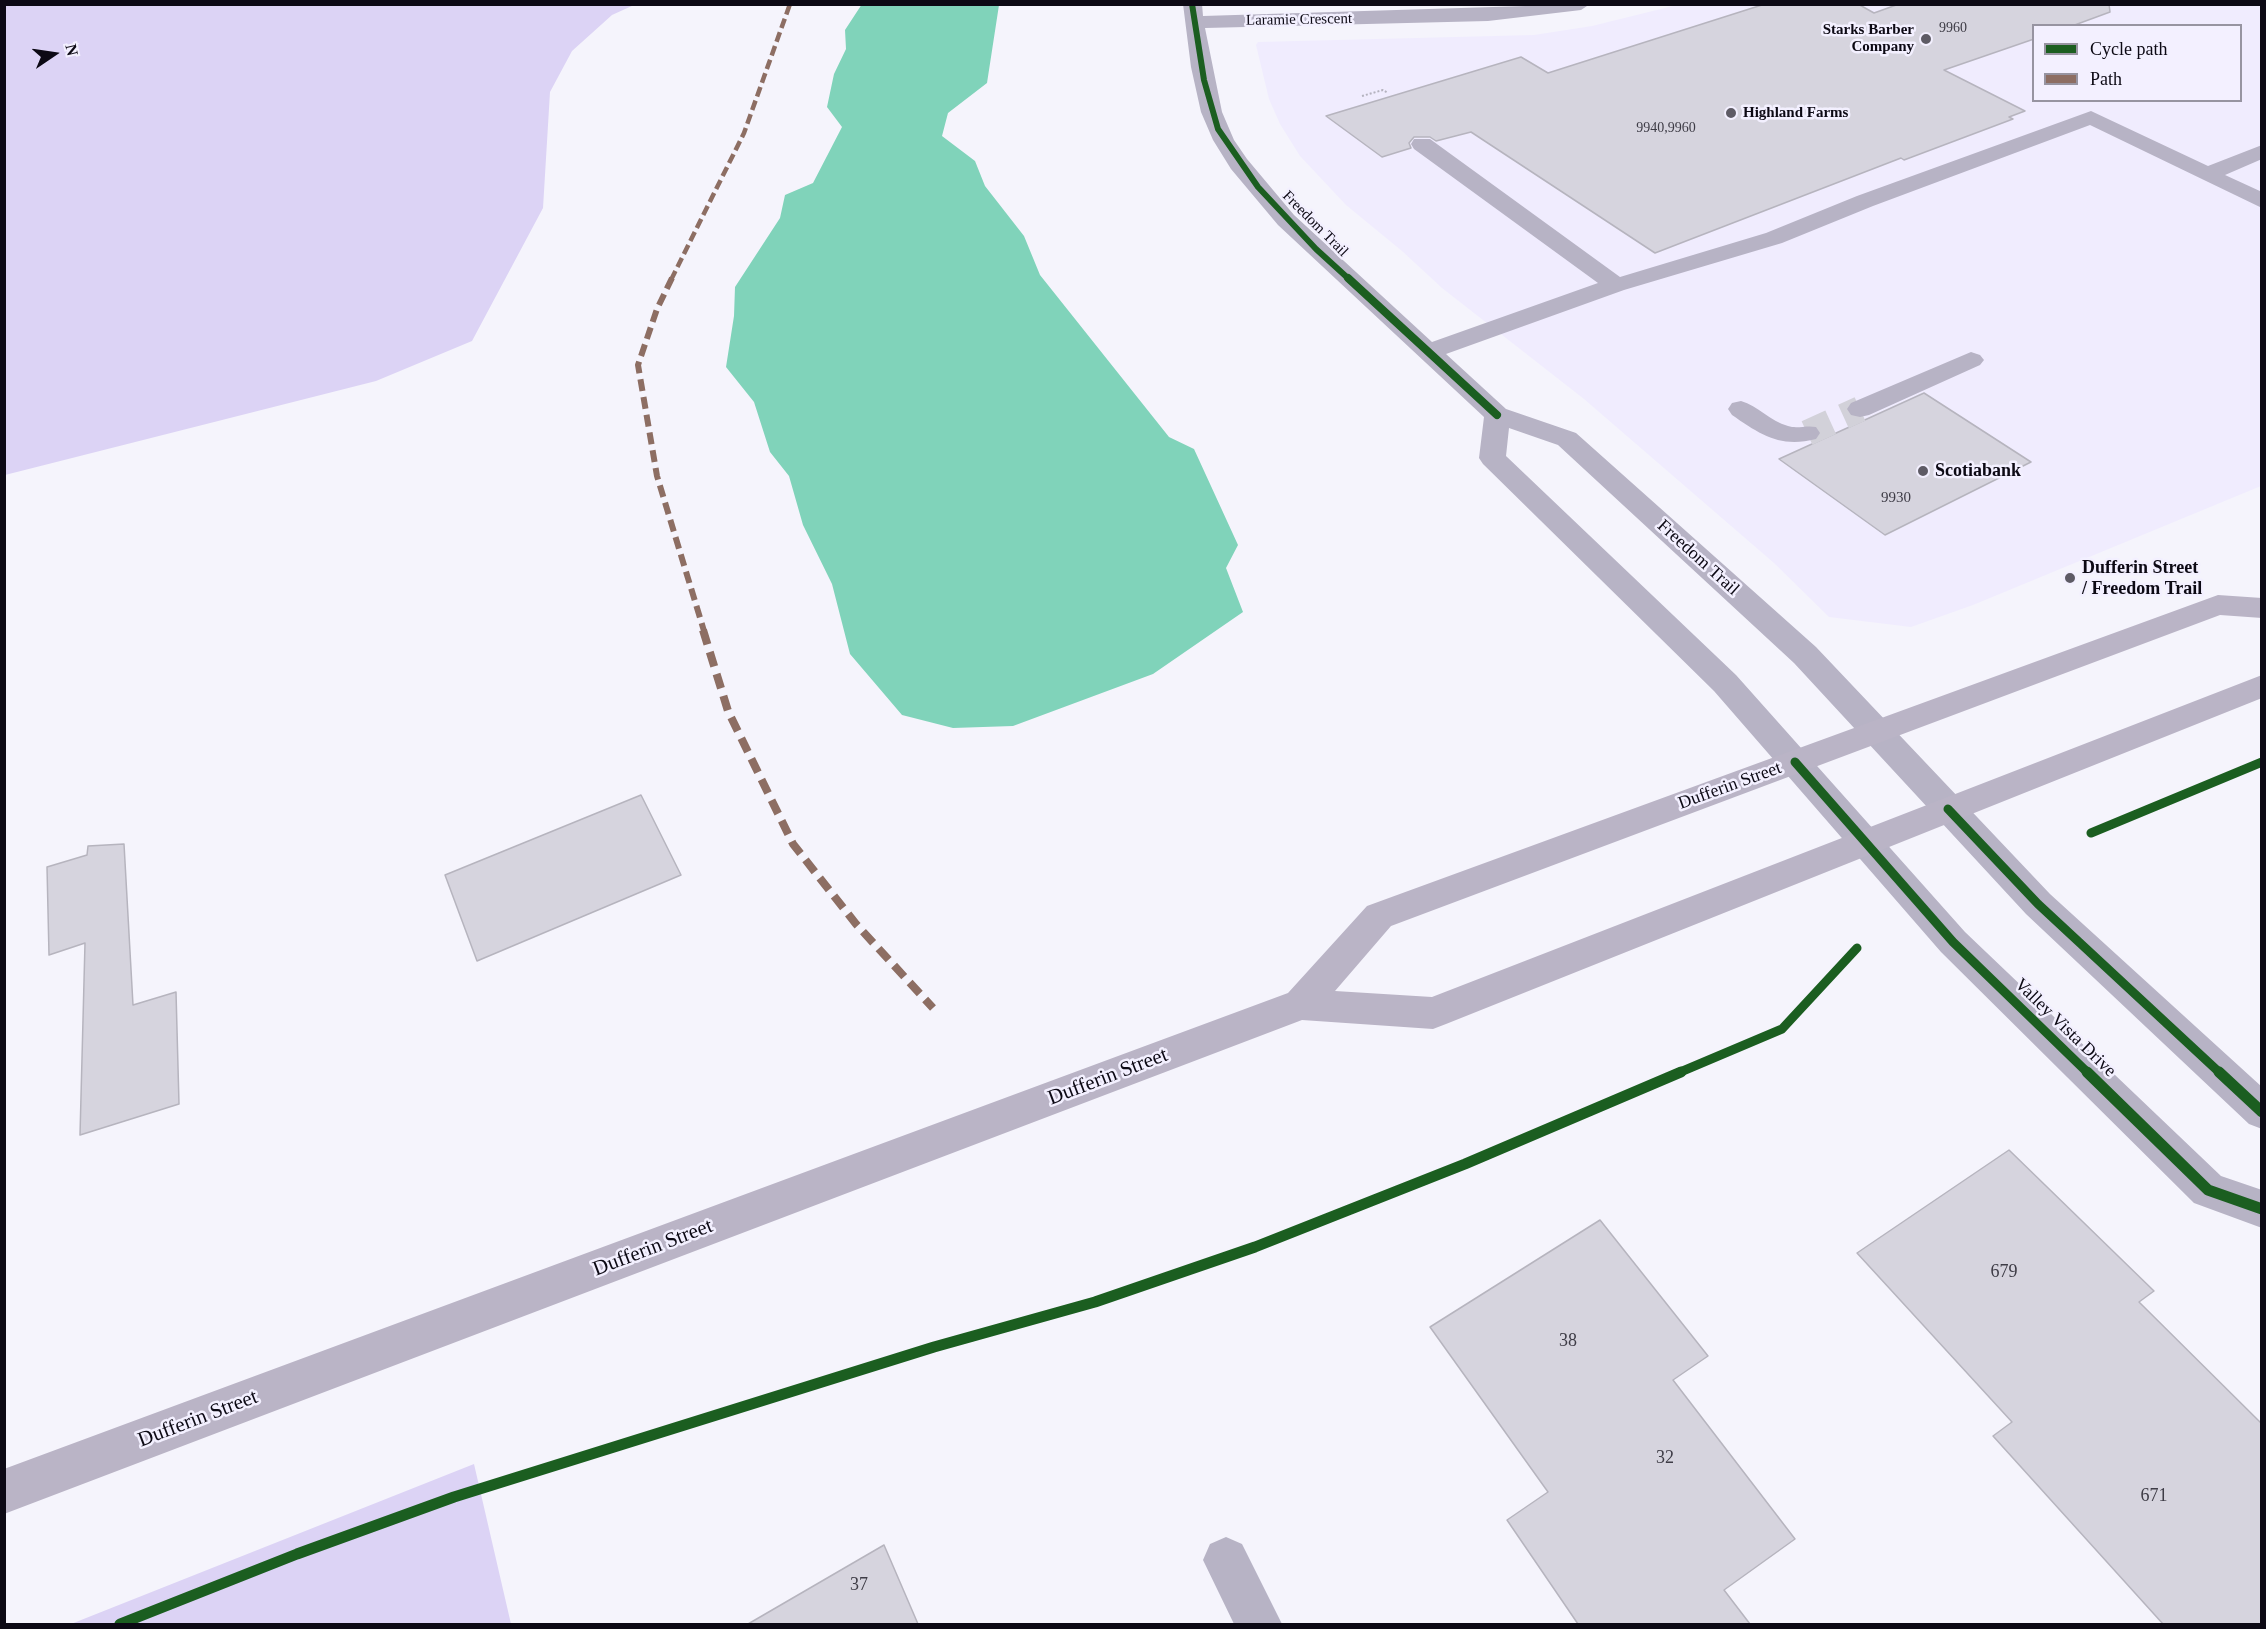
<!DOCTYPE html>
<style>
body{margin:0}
#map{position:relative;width:2266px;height:1629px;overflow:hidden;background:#f5f4fc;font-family:Georgia,serif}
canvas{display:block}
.frame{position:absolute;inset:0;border:6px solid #0c0914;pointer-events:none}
.legend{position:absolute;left:2032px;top:24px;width:210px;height:78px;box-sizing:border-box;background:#f3f0ff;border:2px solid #9794a1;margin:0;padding:8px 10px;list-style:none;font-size:18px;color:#0c0914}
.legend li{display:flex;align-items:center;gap:12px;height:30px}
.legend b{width:30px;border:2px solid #9794a1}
.north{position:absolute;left:24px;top:24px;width:60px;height:60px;-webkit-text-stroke:4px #f3f0ff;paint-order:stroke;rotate:77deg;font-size:16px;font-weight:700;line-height:24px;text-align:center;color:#0c0914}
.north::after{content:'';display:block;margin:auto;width:21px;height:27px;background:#0c0914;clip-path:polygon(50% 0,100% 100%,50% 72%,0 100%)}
</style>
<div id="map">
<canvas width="2266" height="1629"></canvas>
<div class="frame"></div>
<ul class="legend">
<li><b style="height:8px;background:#1b5e20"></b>Cycle path</li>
<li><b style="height:8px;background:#8d6e63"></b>Path</li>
</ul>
<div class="north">N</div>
</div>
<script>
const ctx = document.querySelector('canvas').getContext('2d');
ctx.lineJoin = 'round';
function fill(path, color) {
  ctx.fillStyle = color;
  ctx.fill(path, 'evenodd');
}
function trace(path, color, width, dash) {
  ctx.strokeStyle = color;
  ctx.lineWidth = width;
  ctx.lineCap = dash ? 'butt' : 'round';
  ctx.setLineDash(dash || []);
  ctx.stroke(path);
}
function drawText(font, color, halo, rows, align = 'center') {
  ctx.font = font + ' Georgia,serif';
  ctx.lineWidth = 5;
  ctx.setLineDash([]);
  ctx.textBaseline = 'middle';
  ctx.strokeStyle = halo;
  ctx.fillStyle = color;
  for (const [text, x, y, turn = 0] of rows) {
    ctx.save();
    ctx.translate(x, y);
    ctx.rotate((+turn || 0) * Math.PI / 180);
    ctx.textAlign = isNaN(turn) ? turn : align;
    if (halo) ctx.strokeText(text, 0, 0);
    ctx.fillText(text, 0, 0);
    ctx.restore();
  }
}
const built = new Path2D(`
 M 1681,4 L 2261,5 L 2261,486 L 1973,605 L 1911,627 L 1829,617 L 1774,563 L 1584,399 L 1442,288 L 1402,251 L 1346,205 L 1300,156 L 1280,124 L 1269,99 L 1256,45 L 1258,42 L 1534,35 L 1592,26 ZM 2034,26 L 2240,26 L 2240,100 L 2034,100 Z`);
const green = new Path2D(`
 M 5,4 L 634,4 L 634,5 L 612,15 L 572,51 L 550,92 L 543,208 L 472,341 L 376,381 L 5,475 Z
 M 474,1464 L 511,1624 L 71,1624 Z`);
const water = new Path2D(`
 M 862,4 L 999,5 L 987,83 L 948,113 L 942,136 L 975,161 L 985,186 L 1024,236 L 1040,275 L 1169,437 L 1194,449 L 1238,545 L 1226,568 L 1243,612 L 1153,674 L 1013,726 L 953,728 L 902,715 L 850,654 L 832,584 L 803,525 L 789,476 L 770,452 L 754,402 L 726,367 L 734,316 L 735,287 L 780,218 L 785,195 L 813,183 L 842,127 L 827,107 L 834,74 L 846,49 L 845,30 Z`);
const building = new Path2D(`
 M 1765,4 L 1858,4 L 1874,13 L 1899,4 L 2109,4 L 2110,12 L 2072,26 L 2034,26 L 2034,39 L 1944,70 L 2025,111 L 2009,117 L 2013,119 L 1904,160 L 1901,158 L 1655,253 L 1471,132 L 1436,141 L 1430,137 L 1414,137 L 1409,143 L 1411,148 L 1382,157 L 1326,116 L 1521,57 L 1548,73 Z
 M 1924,393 L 2031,462 L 1885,535 L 1779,459 Z
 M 641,795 L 681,875 L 477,961 L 445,875 Z
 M 124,844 L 133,1005 L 176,992 L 179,1104 L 80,1135 L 85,943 L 49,955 L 47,867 L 87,855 L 88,846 Z
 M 2009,1150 L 2154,1291 L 2139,1302 L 2262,1424 L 2262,1624 L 2163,1624 L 1993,1436 L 2012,1422 L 1857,1253 Z
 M 1600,1220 L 1708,1356 L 1673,1380 L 1795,1539 L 1724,1590 L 1750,1624 L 1578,1624 L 1507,1520 L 1548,1492 L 1430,1327 Z
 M 884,1545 L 918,1624 L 748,1624 Z`);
const minorTunnel = new Path2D(`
 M 1807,433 L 1860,409`);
const path = new Path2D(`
 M 1362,96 L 1383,90 L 1388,93`);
const minor = new Path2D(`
 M 1183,4 L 1202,4 L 1203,16 L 1590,4 L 1581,10 L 1488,21 L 1205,28 L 1222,112 L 1234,140 L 1247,159 L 1294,215 L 1432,342 L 1598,283 L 1414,149 L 1411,144 L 1414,139 L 1430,139 L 1620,277 L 1766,233 L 1857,196 L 2091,111 L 2208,166 L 2262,145 L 2262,159 L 2225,175 L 2262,192 L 2262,208 L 2090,125 L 1873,206 L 1782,243 L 1624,290 L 1446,354 L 1506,409 L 1576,433 L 1816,647 L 2050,894 L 2262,1087 L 2262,1129 L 2249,1124 L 2026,914 L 1794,663 L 1558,445 L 1509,428 L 1506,456 L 1736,675 L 1965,932 L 2221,1176 L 2262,1190 L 2262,1228 L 2194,1203 L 1941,952 L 1714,691 L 1483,464 L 1479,458 L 1484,417 L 1278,225 L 1231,169 L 1213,140 L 1201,112 L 1191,67 Z
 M 1971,352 L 1980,355 L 1984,360 L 1980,365 L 1869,415 L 1860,417 L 1851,415 L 1847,409 L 1851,403 Z
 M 1741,401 C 1758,406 1770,421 1788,426 C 1797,429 1806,425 1816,427 L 1820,433 L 1816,439 C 1780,448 1761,435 1732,415 L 1728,409 L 1732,403 Z
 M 1226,1537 L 1242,1544 L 1282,1624 L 1234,1624 L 1203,1560 L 1210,1544 Z`);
const major = new Path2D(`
 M 2218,595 L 2262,598 L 2262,618 L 2220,615 L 1391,926 L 1335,991 L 1432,997 L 2262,675 L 2262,698 L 1446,1024 L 1433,1029 L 1302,1020 L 4,1514 L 4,1469 L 1288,993 L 1367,906 Z`);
const quietFar2 = new Path2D(`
 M 671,280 L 744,133 L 790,4`);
const quietFar1 = new Path2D(`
 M 672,278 L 657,309 L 638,365 L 657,476 L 704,631`);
const quiet = new Path2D(`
 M 703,630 L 728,711 L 793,844 L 856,924 L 933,1008`);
const cyclewayFar3 = new Path2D(`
 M 1192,4 L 1204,80 L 1218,129 L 1258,187 L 1316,249 L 1350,280`);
const cyclewayFar2 = new Path2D(`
 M 1348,278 L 1497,415`);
const cyclewayFar1 = new Path2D(`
 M 1795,762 L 1953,942 L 2088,1073
 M 1948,809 L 2038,904 L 2220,1073
 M 2091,833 L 2262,762
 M 1678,1073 L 1782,1029 L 1857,948`);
const cycleway = new Path2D(`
 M 2087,1072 L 2208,1190 L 2262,1209
 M 2219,1072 L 2262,1112
 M 120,1624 L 297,1554 L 454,1497 L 934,1347 L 1095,1302 L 1255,1247 L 1465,1164 L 1681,1072`);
const markers = [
 [1926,39,6,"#5e5b65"],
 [1731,113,6,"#5e5b65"],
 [1923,471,6,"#5e5b65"],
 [2070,578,6,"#5e5b65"]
];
const farNumbernames = [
 ["9960",1953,28],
 ["9940,9960",1666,128]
];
const farStreetnames = [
 ["Laramie Crescent",1299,20,-1],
 ["Freedom Trail",1315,224,45]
];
const farPoinames = [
 ["Starks Barber",1914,30],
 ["Company",1914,47],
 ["Highland Farms",1743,113,"left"]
];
const numberNames = [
 ["9930",1896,498]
];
const poiNames = [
 ["Scotiabank",1935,471],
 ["Dufferin Street",2082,568],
 ["/ Freedom Trail",2082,589]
];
const streetNames = [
 ["Freedom Trail",1698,558,42],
 ["Dufferin Street",1730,786,-20],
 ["Valley Vista Drive",2065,1028,44]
];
const nearNumbernames = [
 ["679",2004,1272],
 ["38",1568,1341],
 ["32",1665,1458],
 ["671",2154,1496],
 ["37",859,1585]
];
const nearStreetnames = [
 ["Dufferin Street",1108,1077,-21],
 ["Dufferin Street",653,1248,-21],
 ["Dufferin Street",198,1419,-21]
];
fill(built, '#f0ecfe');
fill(green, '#dcd3f5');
fill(water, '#80d3ba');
fill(building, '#d6d4de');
trace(building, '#b6b4be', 1.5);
trace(minorTunnel, '#d2d1d9', 26, [26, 14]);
trace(path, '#b4b2be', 2, [2, 2]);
fill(minor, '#b7b3c5');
fill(major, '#bab4c6');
trace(quietFar2, '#8d6e63', 4.5, [10, 4.5]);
trace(quietFar1, '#8d6e63', 6, [12, 6]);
trace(quiet, '#8d6e63', 8, [15, 8]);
trace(cyclewayFar3, '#1b5e20', 6);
trace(cyclewayFar2, '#1b5e20', 8);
trace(cyclewayFar1, '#1b5e20', 9);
trace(cycleway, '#1b5e20', 11);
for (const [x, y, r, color] of markers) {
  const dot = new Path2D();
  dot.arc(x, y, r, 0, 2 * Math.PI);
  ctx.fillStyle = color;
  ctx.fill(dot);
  trace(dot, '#f3f0ff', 2);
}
drawText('14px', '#3e3c46', null, farNumbernames);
drawText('15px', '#0c0914', '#f3f0ff', farStreetnames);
drawText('bold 15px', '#0c0914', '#f3f0ff', farPoinames, 'right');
drawText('15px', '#3e3c46', null, numberNames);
drawText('bold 18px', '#0c0914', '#f3f0ff', poiNames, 'left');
drawText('18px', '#0c0914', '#f3f0ff', streetNames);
drawText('18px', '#3e3c46', null, nearNumbernames);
drawText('21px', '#0c0914', '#f3f0ff', nearStreetnames);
</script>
